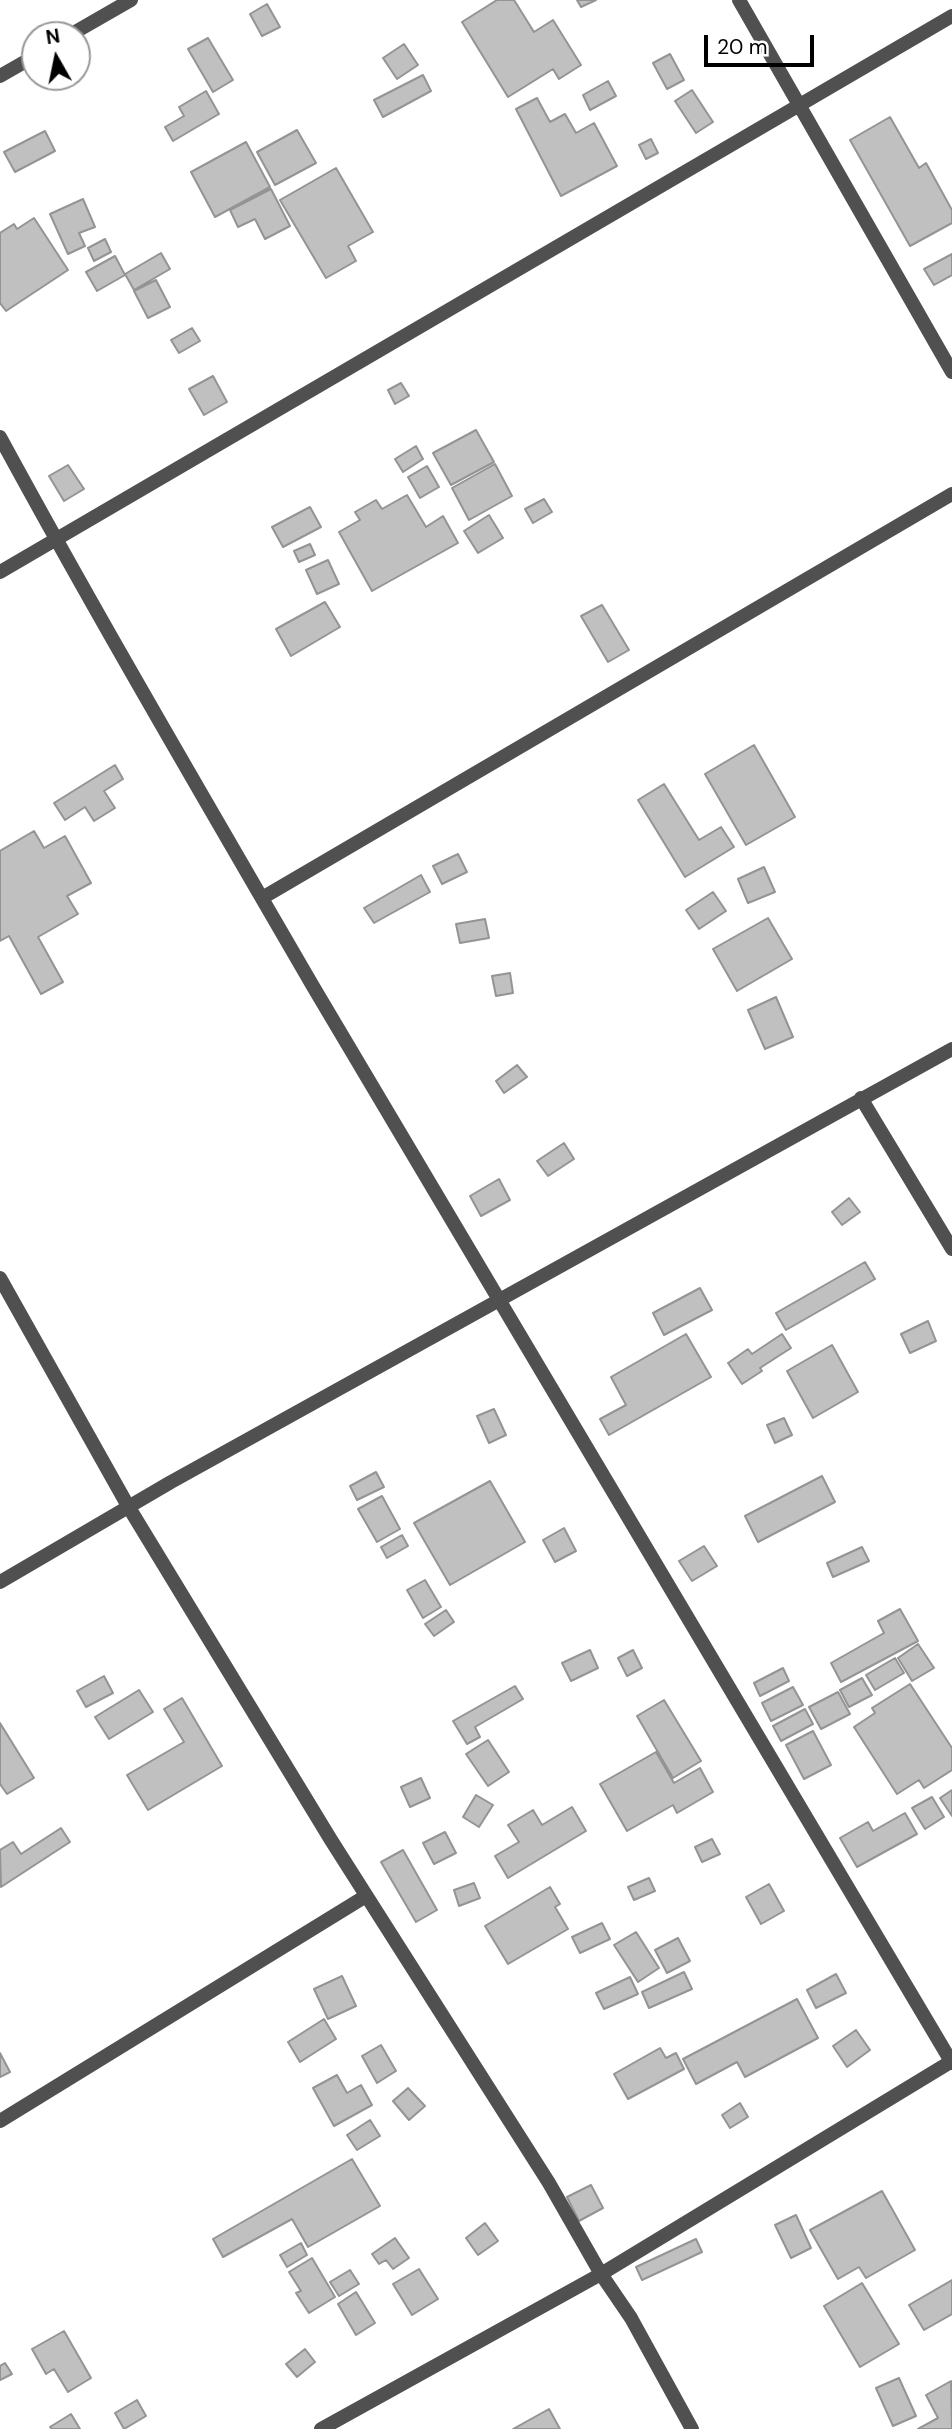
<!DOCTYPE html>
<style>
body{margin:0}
#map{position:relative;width:952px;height:2429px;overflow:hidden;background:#fff;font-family:"DM Sans",sans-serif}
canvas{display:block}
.north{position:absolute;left:21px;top:21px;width:70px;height:70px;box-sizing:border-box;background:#fff;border:2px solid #999;border-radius:50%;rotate:351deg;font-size:19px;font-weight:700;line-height:28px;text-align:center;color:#000}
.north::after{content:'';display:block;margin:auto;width:24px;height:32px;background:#000;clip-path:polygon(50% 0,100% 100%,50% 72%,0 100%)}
.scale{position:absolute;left:704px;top:35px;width:110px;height:32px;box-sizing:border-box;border:4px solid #000;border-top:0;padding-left:9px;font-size:21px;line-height:24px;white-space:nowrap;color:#000;-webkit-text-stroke:5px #fff;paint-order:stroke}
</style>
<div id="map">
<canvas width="952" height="2429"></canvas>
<div class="north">N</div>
<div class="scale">20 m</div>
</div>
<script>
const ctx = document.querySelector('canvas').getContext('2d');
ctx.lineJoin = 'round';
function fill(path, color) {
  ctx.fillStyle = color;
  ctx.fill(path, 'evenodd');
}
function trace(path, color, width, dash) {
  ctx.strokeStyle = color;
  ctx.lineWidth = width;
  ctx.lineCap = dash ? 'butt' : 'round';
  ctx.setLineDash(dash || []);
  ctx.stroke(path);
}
const building = new Path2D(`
 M 497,0 L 514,0 L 534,32 L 553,20 L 581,65 L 559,79 L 553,69 L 508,97 L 462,22 Z
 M 577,0 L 596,0 L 581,7 Z
 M 267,4 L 280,27 L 262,36 L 250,14 Z
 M 208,38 L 233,80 L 213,92 L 188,49 Z
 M 404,44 L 418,65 L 397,79 L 383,58 Z
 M 670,54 L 684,80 L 667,89 L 653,63 Z
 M 423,75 L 431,91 L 383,117 L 374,100 Z
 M 608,81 L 616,96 L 590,110 L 583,95 Z
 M 692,90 L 713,122 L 696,133 L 675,101 Z
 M 206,91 L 219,114 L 173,141 L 165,127 L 184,116 L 179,107 Z
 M 537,98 L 550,122 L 565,114 L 576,133 L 594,123 L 617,166 L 561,196 L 516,109 Z
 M 890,117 L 919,168 L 926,163 L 952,210 L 952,223 L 910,246 L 850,140 Z
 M 297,130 L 316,163 L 275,185 L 257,152 Z
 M 45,131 L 55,151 L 15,172 L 4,152 Z
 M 651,139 L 658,153 L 646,159 L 639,145 Z
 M 246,142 L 270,187 L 215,217 L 191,172 Z
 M 336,168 L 373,232 L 348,246 L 356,261 L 326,278 L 280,200 Z
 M 271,189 L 290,226 L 265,239 L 255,219 L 238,227 L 230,210 Z
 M 83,199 L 95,227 L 79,233 L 85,246 L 68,254 L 50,214 Z
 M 34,218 L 68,270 L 6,311 L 0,303 L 0,233 L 14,224 L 17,229 Z
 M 105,239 L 111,252 L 94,261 L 88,248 Z
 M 161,253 L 170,269 L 134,290 L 125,274 Z
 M 952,254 L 952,275 L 934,285 L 924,269 Z
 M 115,256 L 125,275 L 97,291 L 86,272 Z
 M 156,280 L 170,307 L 148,318 L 134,291 Z
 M 192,328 L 200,341 L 179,353 L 171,340 Z
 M 213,376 L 227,402 L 204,415 L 189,389 Z
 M 401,383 L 409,396 L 395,404 L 388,390 Z
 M 476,430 L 494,462 L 451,485 L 433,453 Z
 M 416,446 L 423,459 L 403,472 L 395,459 Z
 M 495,464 L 512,496 L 469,520 L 452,488 Z
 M 68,465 L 84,489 L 64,501 L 49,476 Z
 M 427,466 L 439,487 L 420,498 L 408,477 Z
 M 407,495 L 426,527 L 443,516 L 458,543 L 372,591 L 339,532 L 360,520 L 355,512 L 376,500 L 382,509 Z
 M 544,499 L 552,512 L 533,523 L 525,509 Z
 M 310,507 L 321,527 L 283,547 L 272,527 Z
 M 489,515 L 503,538 L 478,553 L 464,531 Z
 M 310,544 L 315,555 L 299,562 L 294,551 Z
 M 328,560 L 339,584 L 317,594 L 306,570 Z
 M 325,602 L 340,627 L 291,656 L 276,629 Z
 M 602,605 L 629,650 L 608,662 L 581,616 Z
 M 754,745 L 795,817 L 746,845 L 705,774 Z
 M 115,765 L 123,779 L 104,791 L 115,808 L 94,821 L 85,807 L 65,820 L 54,803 Z
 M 664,784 L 699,840 L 721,827 L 734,847 L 685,877 L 638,800 Z
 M 34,831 L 44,848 L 65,836 L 91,883 L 67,896 L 78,914 L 38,937 L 63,982 L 41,994 L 9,936 L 0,941 L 0,851 Z
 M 458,854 L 467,872 L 442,884 L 433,866 Z
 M 764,867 L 775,892 L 748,903 L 738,879 Z
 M 421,875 L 430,892 L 374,923 L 364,908 Z
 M 713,892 L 726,911 L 699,929 L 686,910 Z
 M 768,918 L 792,959 L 737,991 L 713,949 Z
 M 485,919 L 489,938 L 460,943 L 456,924 Z
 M 510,973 L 513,993 L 496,996 L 492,976 Z
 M 776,997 L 793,1037 L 765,1049 L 748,1010 Z
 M 517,1065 L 527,1077 L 504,1093 L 496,1081 Z
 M 564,1143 L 574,1159 L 548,1176 L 537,1161 Z
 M 499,1179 L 510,1200 L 481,1216 L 470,1196 Z
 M 849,1198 L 860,1212 L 842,1225 L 832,1212 Z
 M 865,1262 L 875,1279 L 786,1330 L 776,1313 Z
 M 700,1288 L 712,1310 L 664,1335 L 653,1313 Z
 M 928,1321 L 936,1341 L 910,1353 L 901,1334 Z
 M 686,1334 L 711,1377 L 609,1435 L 600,1419 L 626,1405 L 611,1377 Z
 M 782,1334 L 791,1348 L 760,1368 L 762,1371 L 742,1384 L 728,1363 L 748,1349 L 752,1354 Z
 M 832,1345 L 858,1392 L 813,1418 L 787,1371 Z
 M 494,1409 L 506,1435 L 489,1443 L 477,1416 Z
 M 784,1418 L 792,1435 L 775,1443 L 767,1425 Z
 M 376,1472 L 384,1487 L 357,1500 L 350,1486 Z
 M 822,1476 L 835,1502 L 758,1542 L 745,1516 Z
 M 490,1481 L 525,1542 L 450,1585 L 414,1523 Z
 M 382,1496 L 400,1529 L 377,1542 L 358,1509 Z
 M 564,1528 L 576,1551 L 555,1562 L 543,1540 Z
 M 402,1535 L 408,1546 L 387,1558 L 381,1547 Z
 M 704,1546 L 717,1566 L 692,1581 L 679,1561 Z
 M 862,1547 L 869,1561 L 833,1577 L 827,1563 Z
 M 425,1580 L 441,1607 L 423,1618 L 407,1590 Z
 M 900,1609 L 918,1641 L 841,1682 L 831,1663 L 884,1633 L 878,1621 Z
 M 446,1610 L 454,1622 L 434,1636 L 425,1624 Z
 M 918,1644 L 934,1668 L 912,1681 L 898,1658 Z
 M 590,1650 L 598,1668 L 571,1681 L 562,1663 Z
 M 633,1650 L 642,1668 L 627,1676 L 618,1658 Z
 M 895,1658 L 904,1673 L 875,1690 L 866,1675 Z
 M 783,1668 L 789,1681 L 760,1696 L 754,1683 Z
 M 104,1676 L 113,1693 L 86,1707 L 77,1691 Z
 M 862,1678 L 872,1695 L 849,1707 L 840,1690 Z
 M 910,1684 L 952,1748 L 952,1770 L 924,1788 L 919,1780 L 897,1794 L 854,1727 L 875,1713 L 872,1708 Z
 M 515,1686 L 523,1699 L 475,1727 L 480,1737 L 467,1744 L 453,1721 Z
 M 793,1687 L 803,1705 L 771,1721 L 762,1703 Z
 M 139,1690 L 153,1712 L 109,1739 L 95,1717 Z
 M 838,1692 L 850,1714 L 821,1729 L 809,1707 Z
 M 182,1698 L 222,1766 L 148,1810 L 127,1775 L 184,1742 L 164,1709 Z
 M 664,1700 L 701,1761 L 673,1778 L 637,1716 Z
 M 805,1709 L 813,1724 L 781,1741 L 773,1726 Z
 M 0,1723 L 34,1778 L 7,1794 L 0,1784 Z
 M 813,1731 L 831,1765 L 804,1779 L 786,1745 Z
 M 488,1740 L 509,1772 L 488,1786 L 466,1754 Z
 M 656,1752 L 674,1783 L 700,1768 L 713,1792 L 677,1813 L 673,1805 L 627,1831 L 600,1784 Z
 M 421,1778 L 430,1798 L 410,1807 L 401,1787 Z
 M 952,1790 L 952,1816 L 940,1798 Z
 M 476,1795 L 493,1805 L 479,1827 L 463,1817 Z
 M 932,1797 L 944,1817 L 925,1829 L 912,1808 Z
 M 572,1807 L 586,1831 L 508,1878 L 495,1856 L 519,1842 L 508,1825 L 533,1810 L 542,1825 Z
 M 905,1813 L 917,1834 L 857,1867 L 840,1838 L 868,1822 L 873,1831 Z
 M 61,1828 L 70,1842 L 1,1887 L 0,1850 L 13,1842 L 21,1854 Z
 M 445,1832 L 456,1853 L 434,1864 L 423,1843 Z
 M 712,1839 L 720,1854 L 702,1862 L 695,1847 Z
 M 403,1850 L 437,1910 L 416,1922 L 381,1862 Z
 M 649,1878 L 655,1891 L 634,1900 L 628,1887 Z
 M 474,1883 L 480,1898 L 459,1906 L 454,1890 Z
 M 769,1884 L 784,1911 L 761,1924 L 746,1897 Z
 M 550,1887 L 560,1904 L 555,1907 L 568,1929 L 508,1964 L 485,1926 Z
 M 602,1923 L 610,1939 L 580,1953 L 572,1937 Z
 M 636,1932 L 659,1968 L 638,1982 L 614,1945 Z
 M 678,1938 L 690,1961 L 667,1973 L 655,1950 Z
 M 684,1972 L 692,1989 L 649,2008 L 642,1992 Z
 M 836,1974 L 846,1993 L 816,2008 L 807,1990 Z
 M 342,1976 L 356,2006 L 328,2019 L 314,1989 Z
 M 630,1977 L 638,1994 L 604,2009 L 596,1993 Z
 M 797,1999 L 818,2038 L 745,2077 L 737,2062 L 696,2084 L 683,2059 Z
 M 324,2019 L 336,2039 L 300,2062 L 288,2042 Z
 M 856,2030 L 870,2050 L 847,2067 L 833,2046 Z
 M 381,2045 L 396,2071 L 377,2083 L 362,2056 Z
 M 660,2048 L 666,2058 L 676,2053 L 684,2069 L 628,2099 L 614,2074 Z
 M 0,2053 L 10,2072 L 0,2077 Z
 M 337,2075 L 347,2093 L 361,2085 L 372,2105 L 334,2126 L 313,2088 Z
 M 408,2088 L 425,2106 L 409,2120 L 393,2101 Z
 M 740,2103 L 748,2117 L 730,2128 L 722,2115 Z
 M 370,2120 L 380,2136 L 357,2150 L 347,2135 Z
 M 352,2159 L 380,2206 L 308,2247 L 292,2219 L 223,2257 L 213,2239 Z
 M 591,2185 L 603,2208 L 579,2221 L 567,2197 Z
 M 882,2191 L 915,2250 L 866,2278 L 859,2267 L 838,2279 L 810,2230 Z
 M 796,2215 L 811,2248 L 791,2258 L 775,2225 Z
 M 485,2223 L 498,2241 L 478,2255 L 466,2238 Z
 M 395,2238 L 409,2258 L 393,2269 L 386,2260 L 379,2264 L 372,2254 Z
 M 696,2239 L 702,2252 L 642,2280 L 636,2267 Z
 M 301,2243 L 307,2255 L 287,2267 L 280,2255 Z
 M 312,2258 L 335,2297 L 309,2313 L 296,2293 L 301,2291 L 289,2272 Z
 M 419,2269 L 438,2299 L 412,2315 L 393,2284 Z
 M 350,2270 L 359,2284 L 339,2296 L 330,2282 Z
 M 952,2280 L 952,2314 L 924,2330 L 909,2305 Z
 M 862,2283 L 899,2344 L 860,2367 L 824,2306 Z
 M 356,2292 L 375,2323 L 356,2335 L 338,2304 Z
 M 64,2331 L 91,2378 L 68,2392 L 54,2369 L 46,2374 L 32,2349 Z
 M 305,2349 L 315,2362 L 297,2377 L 286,2364 Z
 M 5,2363 L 12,2374 L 0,2380 L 0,2366 Z
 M 899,2378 L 916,2416 L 893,2426 L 876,2388 Z
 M 951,2381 L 952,2429 L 918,2429 L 938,2418 L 926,2395 Z
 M 137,2400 L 146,2416 L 124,2429 L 115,2413 Z
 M 549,2409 L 560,2429 L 513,2429 Z
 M 71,2414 L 80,2429 L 52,2429 L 50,2427 Z`);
const street = new Path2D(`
 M 739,0 L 952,372
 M 70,35 L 131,0
 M 0,76 L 35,56
 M 0,437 C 101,623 208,805 314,988 C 524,1348 739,1705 952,2063
 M 0,572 L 952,16
 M 262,898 L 952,494
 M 861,1098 L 952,1249
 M 0,1278 L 128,1506 L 331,1840 L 549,2183 L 601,2274 L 631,2318 L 692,2429
 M 0,1582 L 171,1482 L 952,1049
 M 0,2121 L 366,1896
 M 321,2429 L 601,2274 L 952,2061`);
fill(building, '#c0c0c0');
trace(building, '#949494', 2);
trace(street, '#505050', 14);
</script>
